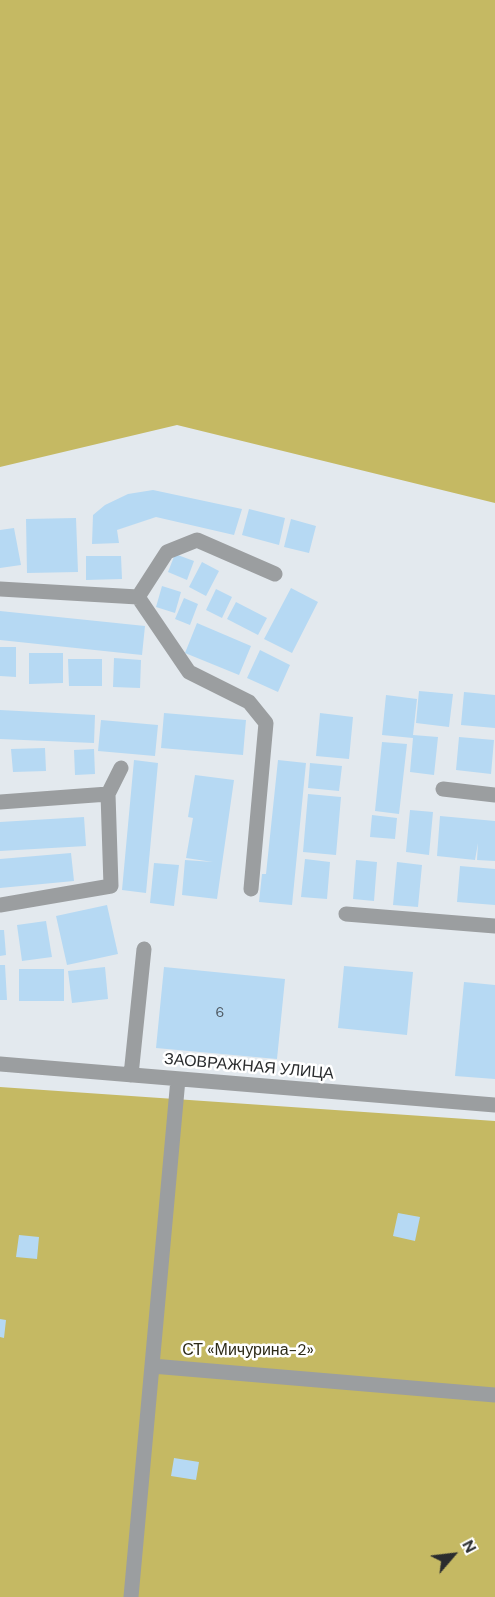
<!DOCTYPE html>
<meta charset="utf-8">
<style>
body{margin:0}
#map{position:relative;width:495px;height:1597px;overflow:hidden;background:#e3e9ee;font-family:"DM Sans",sans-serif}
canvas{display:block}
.north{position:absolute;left:423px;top:1525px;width:60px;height:60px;-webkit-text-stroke:4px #fff;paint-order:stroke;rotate:62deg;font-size:16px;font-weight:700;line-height:24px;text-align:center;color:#2a2c2e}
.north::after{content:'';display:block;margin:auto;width:21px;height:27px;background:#2a2c2e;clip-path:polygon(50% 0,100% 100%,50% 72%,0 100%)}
</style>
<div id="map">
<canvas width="495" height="1597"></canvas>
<div class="north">N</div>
</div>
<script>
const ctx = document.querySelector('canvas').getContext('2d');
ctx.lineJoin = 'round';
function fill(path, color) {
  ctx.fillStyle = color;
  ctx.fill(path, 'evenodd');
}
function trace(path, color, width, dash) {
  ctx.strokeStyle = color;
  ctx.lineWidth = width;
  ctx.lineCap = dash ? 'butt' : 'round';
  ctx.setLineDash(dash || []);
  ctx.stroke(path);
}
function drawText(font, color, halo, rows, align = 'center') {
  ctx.font = font + ' "DM Sans",sans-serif';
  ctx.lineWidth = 5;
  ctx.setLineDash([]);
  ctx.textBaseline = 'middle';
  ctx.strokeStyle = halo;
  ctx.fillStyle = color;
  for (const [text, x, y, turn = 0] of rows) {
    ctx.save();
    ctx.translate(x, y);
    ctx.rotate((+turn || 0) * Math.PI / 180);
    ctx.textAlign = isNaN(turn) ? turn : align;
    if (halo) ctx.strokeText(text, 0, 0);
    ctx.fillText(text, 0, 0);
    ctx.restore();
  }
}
const green = new Path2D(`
 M 0,0 L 495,0 L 495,503 L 177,425 L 0,467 Z
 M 0,1087 L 495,1121 L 495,1597 L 0,1597 Z`);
const building = new Path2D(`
 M 153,490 L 242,509 L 234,535 L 156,517 L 117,530 L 119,543 L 92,544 L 93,515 L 105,505 L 128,494 Z
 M 249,509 L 285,518 L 279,545 L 242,535 Z
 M 76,518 L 78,572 L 27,573 L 26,519 Z
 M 291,519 L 316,526 L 309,553 L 284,547 Z
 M 14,528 L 21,565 L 0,568 L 0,530 Z
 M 175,554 L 194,561 L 187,580 L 168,572 Z
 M 86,556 L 121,556 L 122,579 L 86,580 Z
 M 202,562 L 219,571 L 206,596 L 189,587 Z
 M 162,586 L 181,592 L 175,613 L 156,607 Z
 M 291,588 L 318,602 L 292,653 L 264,639 Z
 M 216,589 L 232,597 L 222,618 L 206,610 Z
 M 184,598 L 198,604 L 190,625 L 175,619 Z
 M 236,602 L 267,618 L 258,635 L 227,619 Z
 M 0,611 L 145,626 L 142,655 L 0,640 Z
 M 197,623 L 251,646 L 239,675 L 185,653 Z
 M 0,647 L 16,647 L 16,677 L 0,676 Z
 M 260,650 L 290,665 L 278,692 L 247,678 Z
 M 29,653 L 63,653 L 63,683 L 29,684 Z
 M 114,658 L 141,660 L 140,688 L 113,687 Z
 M 68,659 L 102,659 L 102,686 L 69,686 Z
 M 419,691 L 453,694 L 449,727 L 416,723 Z
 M 464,692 L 495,695 L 495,728 L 461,725 Z
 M 386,695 L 417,699 L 413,735 L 438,737 L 434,775 L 410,772 L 413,738 L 382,735 Z
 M 0,710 L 95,715 L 94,743 L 0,739 Z
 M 164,713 L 246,720 L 243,755 L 161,748 Z
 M 320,713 L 353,717 L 349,759 L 316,756 Z
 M 101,720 L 158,725 L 155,756 L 98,751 Z
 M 459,737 L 494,740 L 491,774 L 456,770 Z
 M 382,742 L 407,744 L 399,814 L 375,811 Z
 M 45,748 L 46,771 L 13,772 L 11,749 Z
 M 94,749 L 95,774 L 75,775 L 74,750 Z
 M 134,760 L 158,763 L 146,893 L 122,890 Z
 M 278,760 L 306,763 L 292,905 L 259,902 L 262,874 L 266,874 Z
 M 310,763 L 342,766 L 339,791 L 308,788 Z
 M 195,775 L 234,780 L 217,899 L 182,895 L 185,860 L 213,862 L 186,858 L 193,818 L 188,817 Z
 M 308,794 L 341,797 L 336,855 L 303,852 Z
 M 410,810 L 433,812 L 429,855 L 406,852 Z
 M 372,815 L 397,818 L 395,839 L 370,837 Z
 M 440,816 L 495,821 L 495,861 L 477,860 L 478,843 L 475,860 L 437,856 Z
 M 84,817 L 86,846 L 0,851 L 0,822 Z
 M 71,853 L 74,881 L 0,888 L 0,859 Z
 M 305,859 L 330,862 L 327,899 L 301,897 Z
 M 356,860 L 377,862 L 374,901 L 353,899 Z
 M 397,862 L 422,865 L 418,907 L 393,905 Z
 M 154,863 L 179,865 L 174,906 L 150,903 Z
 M 460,866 L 495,869 L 495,905 L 457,902 Z
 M 107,905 L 118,954 L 67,965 L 56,916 Z
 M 46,921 L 52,957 L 22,961 L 17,925 Z
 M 0,930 L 4,930 L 6,955 L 0,956 Z
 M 0,965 L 5,965 L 7,1000 L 0,1000 Z
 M 344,966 L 413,972 L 407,1035 L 338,1028 Z
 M 105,967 L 108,999 L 72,1003 L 68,971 Z
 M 164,967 L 285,979 L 277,1059 L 156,1048 Z
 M 19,969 L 64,969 L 64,1001 L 19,1001 Z
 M 464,982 L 495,985 L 495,1079 L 455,1076 Z
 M 398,1213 L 420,1217 L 415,1241 L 393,1236 Z
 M 19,1235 L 39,1237 L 37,1259 L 16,1257 Z
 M 0,1319 L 6,1320 L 4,1338 L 0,1337 Z
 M 174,1458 L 199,1462 L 196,1480 L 171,1476 Z`);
const minor = new Path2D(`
 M 0,589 L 138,597 L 167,552 L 197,540 L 275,574
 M 138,597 L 189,672 L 249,702 L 266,723 L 251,889
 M 443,789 L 495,795
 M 108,794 L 121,768
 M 0,802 L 108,794 L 111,886 L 0,905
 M 346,914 L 495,926
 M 0,1064 L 495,1105
 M 131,1075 L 144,949
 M 152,1366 L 495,1395
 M 131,1597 L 178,1079`);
const numberNames = [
 ["6",220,1013]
];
const streetNames = [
 ["ЗАОВРАЖНАЯ УЛИЦА",249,1067,5]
];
const parkNames = [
 ["СТ «Мичурина-2»",248,1351]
];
fill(green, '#c5b963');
fill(building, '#b6d9f3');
trace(minor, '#9b9ea0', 15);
drawText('14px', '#4d575f', null, numberNames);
drawText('16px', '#2a2c2e', '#fff', streetNames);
drawText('16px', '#2d2a17', '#fff', parkNames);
</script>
